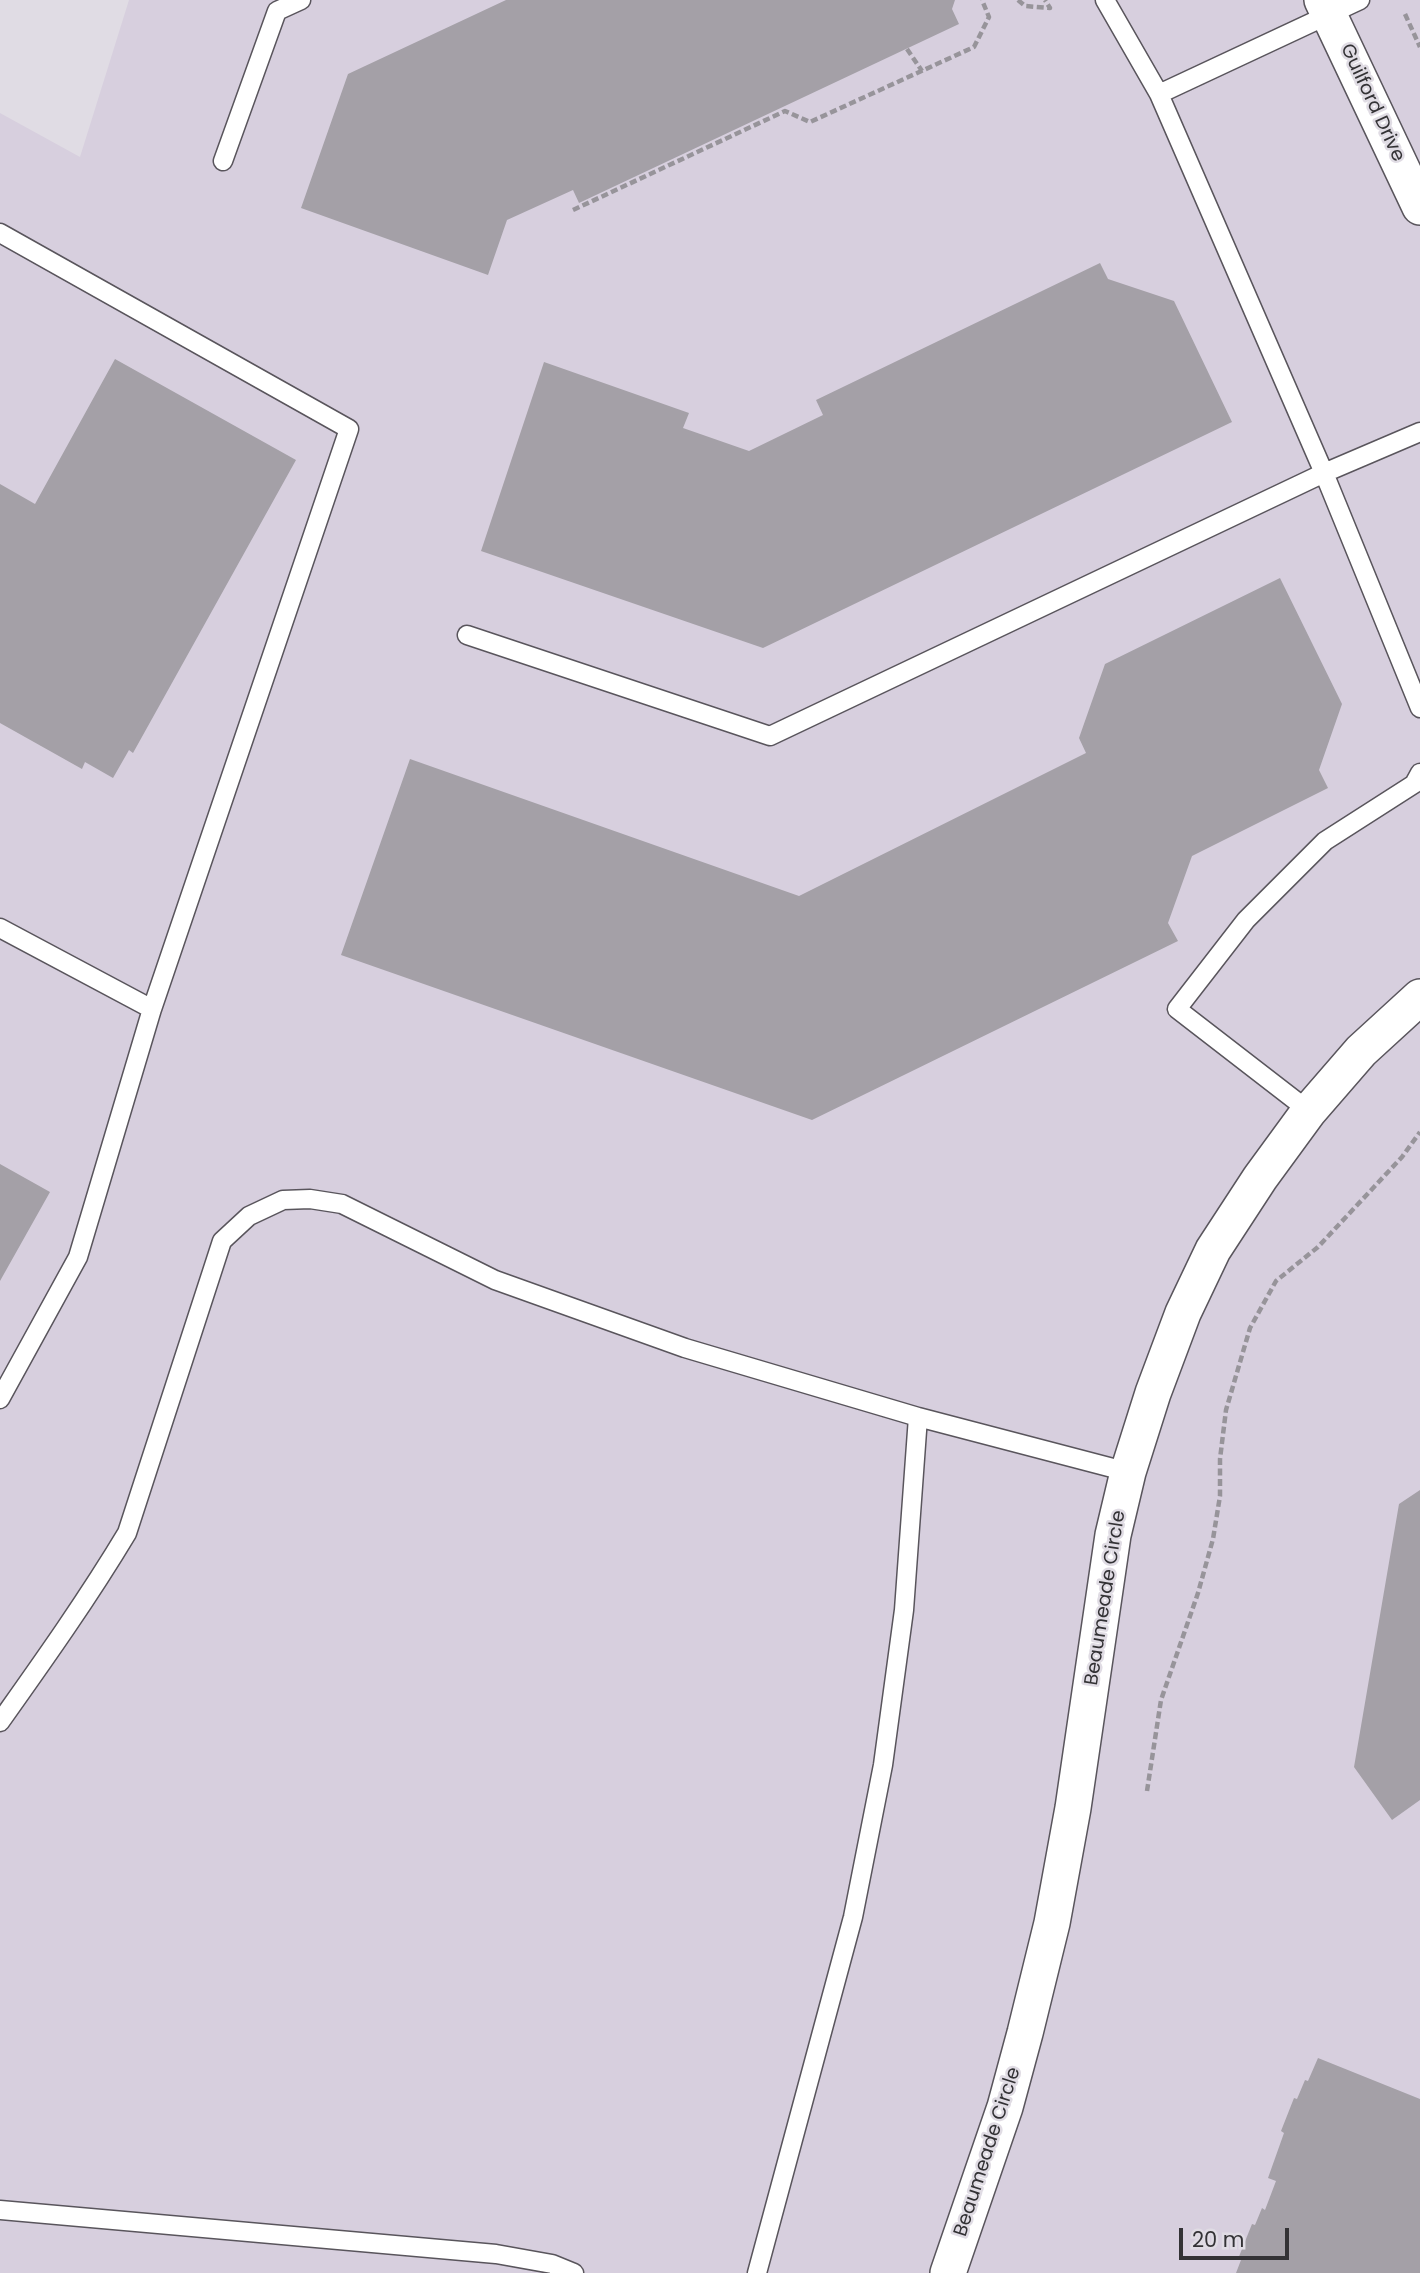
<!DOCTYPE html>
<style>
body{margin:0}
#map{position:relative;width:1420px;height:2273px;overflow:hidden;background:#e0dce4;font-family:Poppins,sans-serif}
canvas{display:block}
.scale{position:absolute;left:1179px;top:2228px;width:110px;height:32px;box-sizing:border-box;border:4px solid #333235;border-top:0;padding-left:9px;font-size:21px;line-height:24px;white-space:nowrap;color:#333235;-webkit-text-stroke:5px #e0dce4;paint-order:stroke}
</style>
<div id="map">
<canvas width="1420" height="2273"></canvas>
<div class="scale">20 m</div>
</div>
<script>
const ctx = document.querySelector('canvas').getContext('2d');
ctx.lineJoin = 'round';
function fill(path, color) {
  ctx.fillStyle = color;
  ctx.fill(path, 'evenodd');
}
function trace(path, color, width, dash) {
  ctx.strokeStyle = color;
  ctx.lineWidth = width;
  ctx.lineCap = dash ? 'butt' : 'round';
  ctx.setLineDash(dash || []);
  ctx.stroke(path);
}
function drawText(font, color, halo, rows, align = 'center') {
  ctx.font = font + ' Poppins,sans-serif';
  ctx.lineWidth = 5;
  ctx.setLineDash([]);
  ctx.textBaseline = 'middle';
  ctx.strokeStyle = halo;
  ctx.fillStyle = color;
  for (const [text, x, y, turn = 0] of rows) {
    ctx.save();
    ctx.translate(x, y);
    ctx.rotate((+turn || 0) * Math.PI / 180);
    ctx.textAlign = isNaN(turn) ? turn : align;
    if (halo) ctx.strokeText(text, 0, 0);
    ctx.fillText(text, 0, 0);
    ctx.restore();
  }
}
const built = new Path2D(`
 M 129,0 L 1420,0 L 1420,2273 L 0,2273 L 0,113 L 80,157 Z`);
const building = new Path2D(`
 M 506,0 L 955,0 L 952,9 L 959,24 L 579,203 L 573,190 L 507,220 L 488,275 L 301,208 L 348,74 Z
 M 1100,263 L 1108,279 L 1174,301 L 1232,422 L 763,648 L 481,551 L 544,362 L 689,413 L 683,428 L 749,451 L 823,415 L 816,400 Z
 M 115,359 L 296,460 L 133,753 L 129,750 L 113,778 L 85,762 L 82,769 L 0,723 L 0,484 L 35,504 Z
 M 1280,578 L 1342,704 L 1319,770 L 1328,788 L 1192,856 L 1168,923 L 1178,941 L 812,1120 L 341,955 L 410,759 L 799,896 L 1086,753 L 1079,738 L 1105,664 Z
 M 0,1164 L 50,1192 L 0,1281 Z
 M 1420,1490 L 1420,1800 L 1392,1820 L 1354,1767 L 1399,1504 Z
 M 1318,2058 L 1420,2099 L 1420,2273 L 1236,2273 L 1241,2260 L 1238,2259 L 1252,2224 L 1255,2225 L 1262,2208 L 1265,2210 L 1276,2181 L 1268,2178 L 1284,2133 L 1281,2131 L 1294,2098 L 1297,2099 L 1305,2080 L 1308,2081 Z`);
const path = new Path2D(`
 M 1018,0 L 1025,6 L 1050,8 L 1045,0
 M 1405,14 L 1420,47
 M 907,49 L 922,71
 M 573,210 L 785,111 L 810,122 L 974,47 L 989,17 L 982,0
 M 1147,1791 L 1161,1700 L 1198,1593 L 1213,1539 L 1220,1496 L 1220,1459 L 1226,1410 L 1250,1328 L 1276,1281 L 1318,1247 L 1402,1157 L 1420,1132`);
const lane = new Path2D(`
 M 1105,0 L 1159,94 L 1324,473 L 1420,708
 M 1159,94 L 1360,0
 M 223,161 L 277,11 L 301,0
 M 0,233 L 349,429 L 152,1009 L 78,1257 L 0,1399
 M 467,635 L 770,736 L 1324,473 L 1420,432
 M 0,928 L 152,1009
 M 1309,1111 L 1177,1009 L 1246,920 L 1325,841 L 1414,784 L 1420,773
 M 0,1722 C 44,1660 88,1598 127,1533 L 222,1241 L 249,1216 L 283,1200 L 310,1199 L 342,1204 L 495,1280 L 685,1348 L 918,1417 L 1128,1472
 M 0,2210 L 496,2254 L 552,2264 L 574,2273
 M 757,2273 L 853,1917 L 883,1765 L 904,1610 L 918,1417`);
const street = new Path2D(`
 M 1322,0 L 1420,207
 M 948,2273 L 1005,2107 L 1025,2033 L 1052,1923 L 1073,1808 L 1113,1535 L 1128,1472 L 1153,1393 L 1183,1313 L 1213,1250 L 1260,1178 L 1309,1111 L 1361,1051 L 1420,997`);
const streetNames = [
 ["Guilford Drive",1372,103,65],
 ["Beaumeade Circle",1106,1598,-81],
 ["Beaumeade Circle",988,2152,-72]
];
fill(built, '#d7cfde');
fill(building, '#a4a0a7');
trace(lane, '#59555c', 21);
trace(street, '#59555c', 38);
trace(path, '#97949a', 4.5, [7, 3.5]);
trace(lane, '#fff', 18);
trace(street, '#fff', 35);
drawText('19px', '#333235', '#e0dce4', streetNames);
</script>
